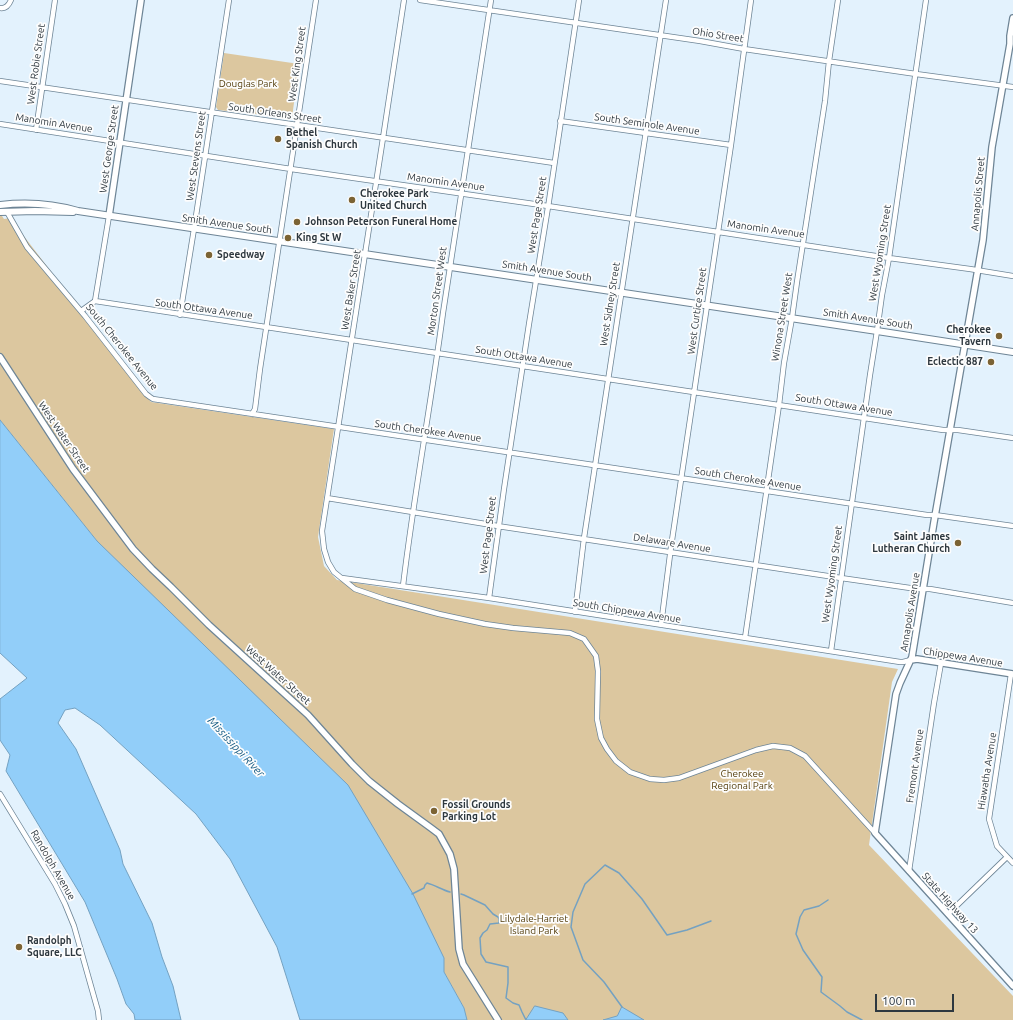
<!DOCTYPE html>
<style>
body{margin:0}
#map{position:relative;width:1013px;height:1020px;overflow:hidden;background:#e3f2fd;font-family:Ubuntu,sans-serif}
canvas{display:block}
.scale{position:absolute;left:875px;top:994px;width:79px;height:18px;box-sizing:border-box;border:2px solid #2e383f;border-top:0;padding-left:5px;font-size:12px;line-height:14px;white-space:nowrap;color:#2e383f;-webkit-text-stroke:3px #fdfdfd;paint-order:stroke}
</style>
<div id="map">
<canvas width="1013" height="1020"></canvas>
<div class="scale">100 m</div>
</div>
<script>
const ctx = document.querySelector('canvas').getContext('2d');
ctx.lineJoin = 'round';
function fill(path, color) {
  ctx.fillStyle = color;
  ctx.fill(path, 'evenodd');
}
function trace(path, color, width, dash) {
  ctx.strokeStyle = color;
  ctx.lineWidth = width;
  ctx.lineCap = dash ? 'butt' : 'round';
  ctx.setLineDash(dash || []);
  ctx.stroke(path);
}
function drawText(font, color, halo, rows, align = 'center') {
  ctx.font = font + ' Ubuntu,sans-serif';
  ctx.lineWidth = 3.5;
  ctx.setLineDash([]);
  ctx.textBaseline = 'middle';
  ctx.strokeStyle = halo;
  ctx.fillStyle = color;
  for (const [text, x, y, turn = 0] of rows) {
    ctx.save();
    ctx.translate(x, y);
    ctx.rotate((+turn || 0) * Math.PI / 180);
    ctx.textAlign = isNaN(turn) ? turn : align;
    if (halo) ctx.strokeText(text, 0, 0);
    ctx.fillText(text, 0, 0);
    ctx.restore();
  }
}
const green = new Path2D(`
 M 224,53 L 299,64 L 292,118 L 218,110 L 216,107 Z
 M 0,213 L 4,219 L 10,218 L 151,402 L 334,429 L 318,537 L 324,566 L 337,580 L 898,669 L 892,682 L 869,845 L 1013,996 L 1013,1020 L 467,1020 L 464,1008 L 444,972 L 444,958 L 97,541 L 0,420 Z`);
const water = new Path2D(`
 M 0,420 L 97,541 L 348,785 L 413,894 L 444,958 L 444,972 L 464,1008 L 467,1020 L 300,1020 L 277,947 L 230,859 L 196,814 L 100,725 L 75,708 L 65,710 L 58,723 L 76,749 L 120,850 L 123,864 L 152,923 L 162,957 L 173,986 L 181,1020 L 135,1020 L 134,1014 L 126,1004 L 117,979 L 85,902 L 6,771 L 10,755 L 0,740 L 0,699 L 27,678 L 0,653 Z
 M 535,1006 L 563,1013 L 568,1020 L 526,1020 Z
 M 622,1007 L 644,1020 L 603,1020 L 617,1016 Z`);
const stream = new Path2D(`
 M 412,894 L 424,888 L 425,885 L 427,883 C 435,885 442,890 450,892
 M 461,894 L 464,895 L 485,905 L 493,914 L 498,917 L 499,919 L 499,923 L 490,924 L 487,930 L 483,933 L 480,938 L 481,954 L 486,962 L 508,967 L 508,983 L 506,998 L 513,1003 L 519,1005 L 522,1012 L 526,1020
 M 828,900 L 819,906 L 804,910 L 800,917 L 796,934 L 803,950 L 822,977 L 821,992 L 840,1006 L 847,1012 L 862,1020
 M 622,1007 L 604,982 L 583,960 L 571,927 L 573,912 L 585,884 L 605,865 L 619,873 L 642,899 L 667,935 L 687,930 L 711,921`);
const minor = new Path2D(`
 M 404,0 L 383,138 L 322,531 L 324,549 L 328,562 L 334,572 L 355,589 L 387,600 L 439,614 L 485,624 L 513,628 L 570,633 L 584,639 L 596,656 L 598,671 L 597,719 L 601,738 L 607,749 L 616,761 L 630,772 L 650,779 L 664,780 L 679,778 L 756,750 L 773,746 L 790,748 L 805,756 L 875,833
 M 420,0 L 700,41 L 744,49 L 916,74 L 1013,87
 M 0,8 C 6,9 9,5 11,0
 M 0,81 L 554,163
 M 560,121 L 731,145
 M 0,124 L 291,169 L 548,206 L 889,258 L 970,269 L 1013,276
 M 36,130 L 55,0
 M 7,212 L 27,247 L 85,316 L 146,394 L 150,397 L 153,399 L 927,515 L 935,515 L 1013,526
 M 95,301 L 943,430 L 958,430 L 1013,438
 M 95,301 L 109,216
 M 81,311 L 95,301
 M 180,315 L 194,229 L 229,0
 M 252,414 L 255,409 L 260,369 L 316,0
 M 327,498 L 504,527 L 841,578 L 917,589 L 930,589 L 1013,603
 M 342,578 L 489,598 L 900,662 L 903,662 L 911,660
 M 403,586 C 414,494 431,404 443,313 L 491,0
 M 489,598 L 504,489 L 529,324 L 549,201 L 579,0
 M 575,612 L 584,538 L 595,466 L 666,0
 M 661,625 L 671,547 L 731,145 L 751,0
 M 745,638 L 779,405 L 784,363 L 792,318 L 797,282 L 825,101 L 829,61 L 838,0
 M 831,651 L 870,375 L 877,331 L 882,295 L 889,258 L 926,0
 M 1011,674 L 989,819 L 997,846 L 1013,863
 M 0,794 L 55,884 L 65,904 L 74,926 L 98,1011 L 99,1020
 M 909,871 L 934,703 L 941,663
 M 948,914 L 1007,857`);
const tertiary = new Path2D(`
 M 1013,18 L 1010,36 L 1010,44 L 992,147 L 983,240 L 934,522 L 912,657 L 900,683 L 896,694 L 875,833 L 1013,986
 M 109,216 L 141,0
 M 0,357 L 73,469 L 133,549 L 152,569 L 171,587 L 209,625 L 308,715 L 352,764 L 369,781 L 398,804 L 431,828 L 439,834 L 450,854 L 454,869 L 459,949 L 463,964 L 498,1020
 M 911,660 L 917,659 L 1013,674`);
const secondary = new Path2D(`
 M 0,205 C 25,202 54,204 78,211 L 877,331 L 1013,352
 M 0,212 L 35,211 L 73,212`);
const markers = [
 [278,139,4,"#7b6334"],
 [352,200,4,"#7b6334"],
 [297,222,4,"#7b6334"],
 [288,238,4,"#7b6334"],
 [209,255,4,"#7b6334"],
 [999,336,4,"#7b6334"],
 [991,362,4,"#7b6334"],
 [958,543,4,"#7b6334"],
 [434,811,4,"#7b6334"],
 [19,947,4,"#7b6334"]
];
const streetNames = [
 ["Ohio Street",718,35,9],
 ["West Robie Street",36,64,-82],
 ["West King Street",297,64,-82],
 ["South Orleans Street",275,113,8],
 ["Manomin Avenue",54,123,9],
 ["South Seminole Avenue",647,124,8],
 ["West George Street",109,149,-82],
 ["West Stevens Street",196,156,-82],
 ["Manomin Avenue",446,182,8],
 ["Annapolis Street",978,194,-85],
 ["West Page Street",537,215,-81],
 ["Smith Avenue South",227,224,8],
 ["Manomin Avenue",766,229,8],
 ["West Wyoming Street",880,253,-81],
 ["Smith Avenue South",547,271,9],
 ["West Baker Street",351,290,-81],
 ["Morton Street West",437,291,-82],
 ["West Sidney Street",610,304,-81],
 ["South Ottawa Avenue",204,309,8],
 ["West Curtice Street",697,311,-82],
 ["Winona Street West",782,317,-81],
 ["Smith Avenue South",868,319,9],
 ["South Cherokee Avenue",122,347,51],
 ["South Ottawa Avenue",524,357,9],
 ["South Ottawa Avenue",844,405,9],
 ["South Cherokee Avenue",428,431,8],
 ["West Water Street",64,437,56],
 ["South Cherokee Avenue",748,479,9],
 ["West Page Street",488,535,-83],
 ["Delaware Avenue",672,543,9],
 ["West Wyoming Street",832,574,-82],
 ["South Chippewa Avenue",627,611,9],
 ["Annapolis Avenue",910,612,-81],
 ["Chippewa Avenue",963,657,9],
 ["West Water Street",278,675,42],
 ["Fremont Avenue",915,766,-82],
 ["Hiawatha Avenue",987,771,-81],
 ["Randolph Avenue",53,865,60],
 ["State Highway 13",950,903,48]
];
const parkNames = [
 ["Douglas Park",248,84],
 ["Cherokee",742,774],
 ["Regional Park",742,786],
 ["Lilydale-Harriet",534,919],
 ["Island Park",534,931]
];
const poiNames = [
 ["Bethel",286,133],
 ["Spanish Church",286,145],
 ["Cherokee Park",360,194],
 ["United Church",360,206],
 ["Johnson Peterson Funeral Home",305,222],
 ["King St W",296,238],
 ["Speedway",217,255],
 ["Cherokee",991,330,"right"],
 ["Tavern",991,342,"right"],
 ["Eclectic 887",983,362,"right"],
 ["Saint James",950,537,"right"],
 ["Lutheran Church",950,549,"right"],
 ["Fossil Grounds",442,805],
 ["Parking Lot",442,817],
 ["Randolph",27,941],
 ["Square, LLC",27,953]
];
const waterNames = [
 ["Mississippi River",236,747,47]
];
fill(green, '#dcc79f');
fill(water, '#92cef9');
trace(water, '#74a1c1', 1);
trace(stream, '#74a1c1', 1.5);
trace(minor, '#6e8596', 6);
trace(tertiary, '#6e8596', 8);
trace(secondary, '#6e8596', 8);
trace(minor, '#fff', 4.5);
trace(tertiary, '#fff', 5.5);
trace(secondary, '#fff', 6);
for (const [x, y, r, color] of markers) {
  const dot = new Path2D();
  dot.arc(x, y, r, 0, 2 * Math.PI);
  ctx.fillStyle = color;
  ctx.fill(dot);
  trace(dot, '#fdfdfd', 1.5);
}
drawText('10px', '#2e383f', '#fdfdfd', streetNames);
drawText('10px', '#56400f', '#fdfdfd', parkNames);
drawText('bold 10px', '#2e383f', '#fdfdfd', poiNames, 'left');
drawText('italic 11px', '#135981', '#fdfdfd', waterNames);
</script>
